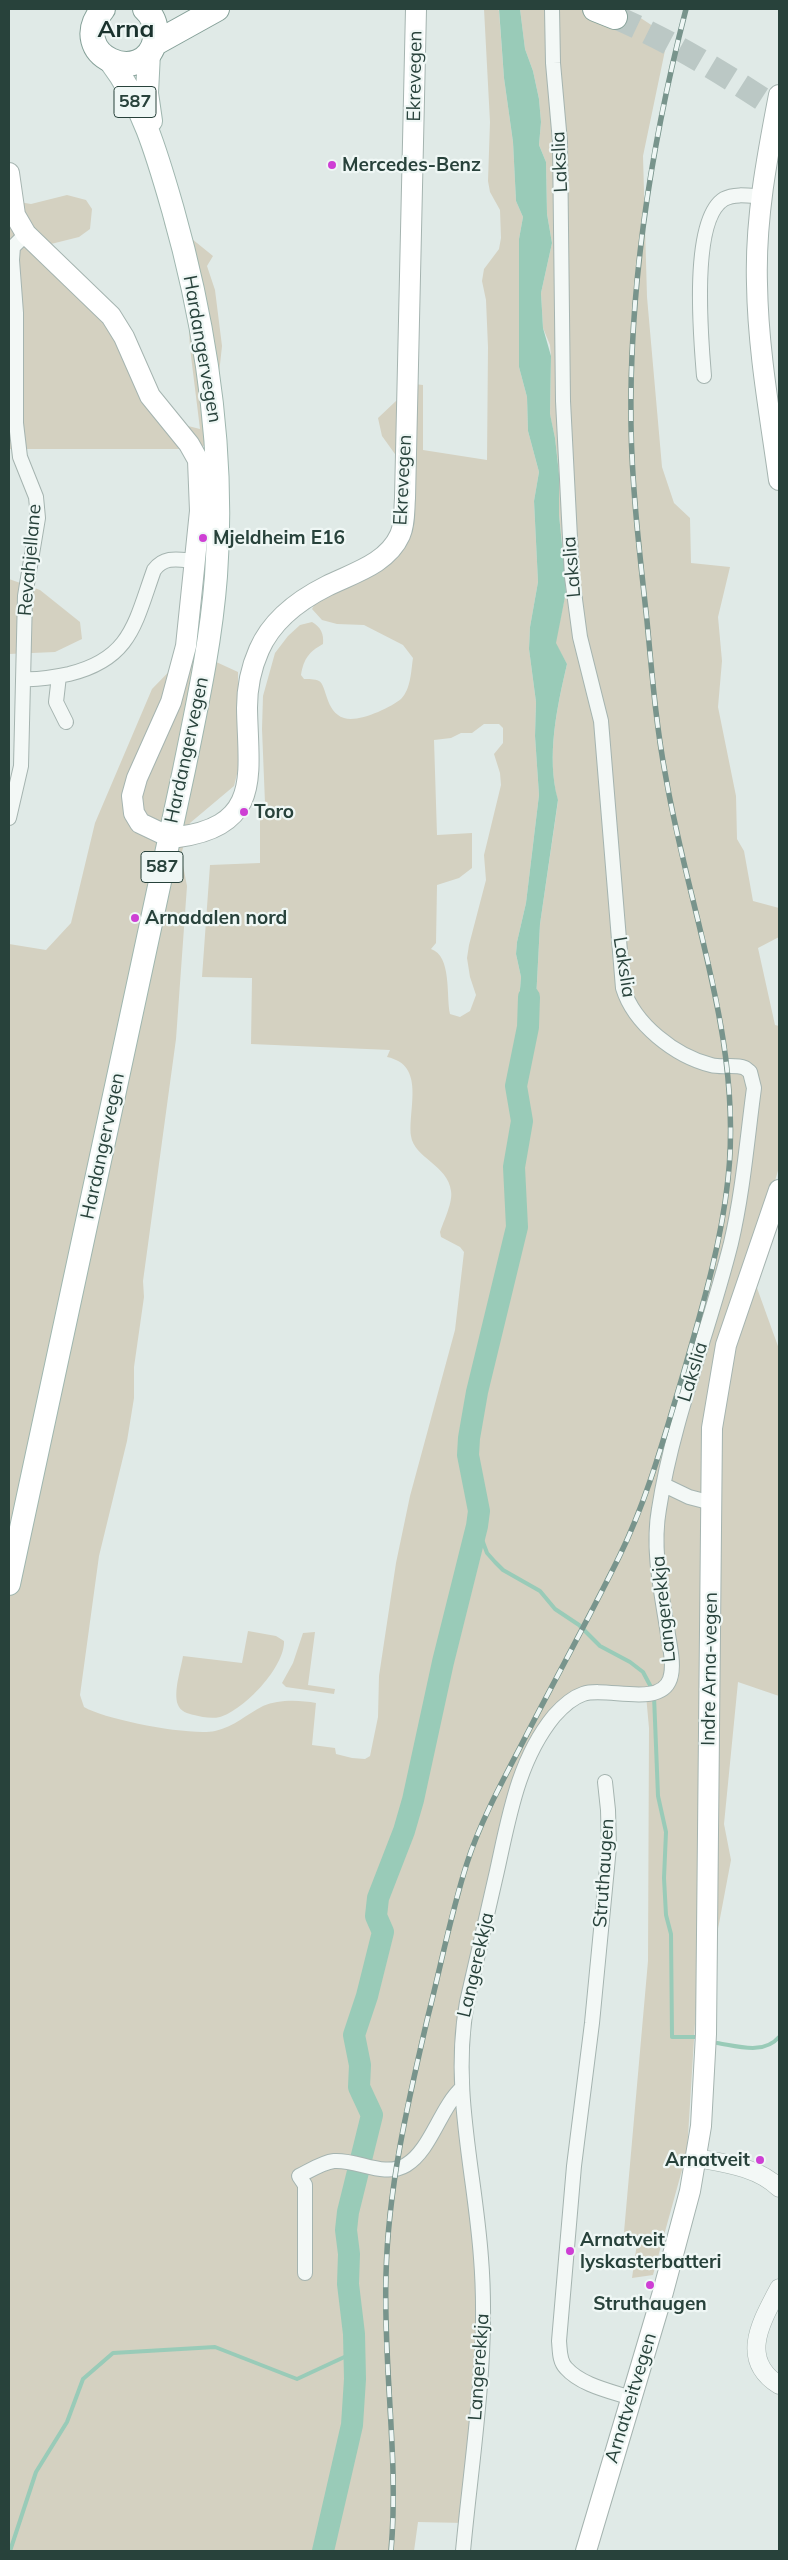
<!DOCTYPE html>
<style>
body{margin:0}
#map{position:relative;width:788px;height:2560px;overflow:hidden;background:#e0eae7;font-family:Mulish,sans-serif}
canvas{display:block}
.frame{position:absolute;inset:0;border:10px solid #28423b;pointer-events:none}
</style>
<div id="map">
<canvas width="788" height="2560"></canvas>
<div class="frame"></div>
</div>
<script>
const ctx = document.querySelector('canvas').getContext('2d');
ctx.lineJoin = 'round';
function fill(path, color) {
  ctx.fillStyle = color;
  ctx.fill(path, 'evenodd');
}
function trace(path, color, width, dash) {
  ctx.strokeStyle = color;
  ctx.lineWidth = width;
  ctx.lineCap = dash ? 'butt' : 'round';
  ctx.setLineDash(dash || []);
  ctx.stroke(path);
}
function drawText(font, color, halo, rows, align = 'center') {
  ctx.font = font + ' Mulish,sans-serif';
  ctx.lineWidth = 4.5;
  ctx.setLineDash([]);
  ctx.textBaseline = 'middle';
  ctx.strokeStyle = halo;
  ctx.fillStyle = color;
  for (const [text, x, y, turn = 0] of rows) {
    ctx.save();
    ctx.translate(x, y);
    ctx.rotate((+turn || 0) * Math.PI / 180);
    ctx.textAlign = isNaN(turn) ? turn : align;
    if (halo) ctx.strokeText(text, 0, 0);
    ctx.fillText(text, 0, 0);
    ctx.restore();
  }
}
const green = new Path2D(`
 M 484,9 L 498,9 L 499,11 L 504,78 L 513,142 L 516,201 L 523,217 L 519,239 L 519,367 L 527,397 L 528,431 L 539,472 L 534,501 L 538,582 L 530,627 L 529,649 L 536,702 L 535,736 L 539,795 L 526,903 L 517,942 L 516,954 L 521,977 L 518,1014 L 523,1024 L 528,1027 L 537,1013 L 536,1000 L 540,924 L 558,801 C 546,757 557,707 567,664 L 555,643 L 566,592 L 565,574 L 559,515 L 559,474 L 555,438 L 550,415 L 551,356 L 550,345 L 543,328 L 541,293 L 552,243 L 547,214 L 546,162 L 539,145 L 541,122 L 539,99 L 533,71 L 525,49 L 520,9 L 627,9 L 668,36 L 643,156 L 647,297 L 662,467 L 674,503 L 690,518 L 691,563 L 730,567 L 718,617 L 722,661 L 718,707 L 736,796 L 737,839 L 744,851 L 753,901 L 779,908 L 779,937 L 758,948 L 775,1025 L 779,1026 L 779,1167 L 763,1223 L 748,1263 L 779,1349 L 779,1696 L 738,1682 L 724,1824 L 731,1860 L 717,1934 L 700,1943 L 687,2152 L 653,2275 L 632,2278 L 638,2236 L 624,2232 L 648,1961 L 649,1728 L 646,1695 L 573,1699 L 531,1753 L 462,2026 L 481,2258 L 465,2523 L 418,2522 L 414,2551 L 9,2551 L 9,944 L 46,950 L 71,923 L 95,823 L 152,689 L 190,650 L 238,672 L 238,770 L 234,786 L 190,823 L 181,855 L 187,886 L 176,1039 L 143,1281 L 144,1297 L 134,1367 L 134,1398 L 127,1441 L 99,1556 L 80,1695 L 84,1707 C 106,1720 190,1736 215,1731 C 234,1727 247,1714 263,1706 C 279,1699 300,1700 316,1703 L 312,1745 L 335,1748 L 336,1754 L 352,1758 L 365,1759 L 370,1756 L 378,1717 L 379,1676 L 396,1563 L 410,1496 L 455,1330 L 464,1252 L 460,1247 L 441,1237 L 440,1232 C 444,1220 453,1202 451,1191 C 448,1165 414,1158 411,1136 C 408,1108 426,1065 387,1057 L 390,1050 L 251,1044 L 252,978 L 202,977 L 210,865 L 260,863 L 260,815 L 273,815 L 265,803 L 262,729 L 263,696 L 275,653 L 288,636 L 300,625 L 312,622 C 321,627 324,634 323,644 C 309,652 304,658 301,675 L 304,679 C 308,679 315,679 319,681 C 327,685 325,712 344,718 C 358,723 390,708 401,699 C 411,689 411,671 413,658 L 403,645 L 364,625 L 337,624 L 322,620 L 312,609 L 318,598 L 370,577 L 398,555 L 400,461 L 382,436 L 378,418 L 414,384 L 423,385 L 423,450 L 487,460 L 488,347 L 486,300 L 482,281 L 484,269 L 499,249 L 501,238 L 500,210 L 490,192 L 488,181 L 490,122 ZM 484,724 L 499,724 L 503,728 L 503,743 L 494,754 L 500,773 L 501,785 L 484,855 L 486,880 L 469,945 L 467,958 L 470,977 L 476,995 L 470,1011 L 460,1017 L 450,1014 C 446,996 452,956 431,949 L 436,943 L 437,885 L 459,878 L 472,868 L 472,833 L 437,835 L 434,740 L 451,738 L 461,733 L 472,733 Z
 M 9,173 L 19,202 L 31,204 L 67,195 L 86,200 L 92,209 L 90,229 L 79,237 L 51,244 L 75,269 L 158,395 L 184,425 L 200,429 L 190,348 L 187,292 L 164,223 L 181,230 L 213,256 L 207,266 L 215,290 L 222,346 L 217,392 L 219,441 L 193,449 L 9,449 Z
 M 9,579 L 40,590 L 80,622 L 82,639 L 55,652 L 9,654 Z
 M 248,1631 L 276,1636 L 284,1641 C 285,1667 244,1710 220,1717 C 211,1719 202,1717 194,1715 C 188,1714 180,1711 178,1705 C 173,1692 181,1669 183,1656 L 242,1663 Z
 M 315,1632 L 308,1685 L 335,1689 L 334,1694 L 286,1687 L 282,1683 L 293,1663 L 303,1633 Z`);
const water = new Path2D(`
 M 499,9 L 520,9 L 525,49 L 533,71 L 539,99 L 541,122 L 539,145 L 546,162 L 547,214 L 552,243 L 541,293 L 543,328 L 551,356 L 550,414 L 555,438 L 559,474 L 559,515 L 565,574 L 566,592 L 556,643 L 567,664 C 557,707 546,757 558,800 L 540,924 L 536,1000 L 537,1013 L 534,1026 L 522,1024 L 518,1014 L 521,977 L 516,954 L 517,942 L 526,903 L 539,795 L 535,736 L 536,702 L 529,649 L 530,627 L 538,582 L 534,501 L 539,472 L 528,431 L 527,397 L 519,367 L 519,239 L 523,217 L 516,201 L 513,142 L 504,78 Z`);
const stream = new Path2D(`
 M 477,1526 L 487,1553 L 495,1562 L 503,1570 L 540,1591 L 555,1609 L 579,1625 L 600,1646 L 630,1662 L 643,1672 L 652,1689
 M 654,1696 L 658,1796 L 666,1832 L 664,1878 L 666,1915 L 671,1934 L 672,2037 L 698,2037
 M 717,2043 C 737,2046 764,2055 779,2037
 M 10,2551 L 36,2472 L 67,2422 L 83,2379 L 113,2353 L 215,2347 L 297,2379 L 353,2353`);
const river = new Path2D(`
 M 323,2551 L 352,2425 L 355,2379 L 354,2334 L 348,2284 L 349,2254 L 346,2230 L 348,2212 L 372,2115 L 359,2087 L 360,2065 L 354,2035 L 367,1996 L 383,1932 L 376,1916 L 378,1898 L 404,1831 L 413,1800 L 443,1662 L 477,1526 L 479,1511 L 468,1455 L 469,1438 L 477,1392 L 517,1227 L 514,1167 L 522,1121 L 516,1086 L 528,1027 L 529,997`);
const trunkTunnel = new Path2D(`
 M 615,17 C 673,42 726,75 779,110`);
const minor = new Path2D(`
 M 704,376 C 701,340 690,220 724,199 C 735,193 750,196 762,197
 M 59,676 L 56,702 L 66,722
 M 23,679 C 38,680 55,677 69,674 C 131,659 135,623 154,570 C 165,555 180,560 196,561
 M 9,818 L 21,766 L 25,596 L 38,518 L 36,497 L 20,457 L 16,423 L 16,313 L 12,260 L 13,247 L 26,234
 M 664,1485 L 689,1497 L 712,1503
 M 605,1782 L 608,1810 L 609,1847 L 592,2023 L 574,2166 L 559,2341 C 560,2350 559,2361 566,2368 C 581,2385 610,2391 631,2398
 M 305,2273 L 305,2185 L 299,2176 C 309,2171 323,2162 334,2161 C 357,2159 384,2178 406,2165 C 431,2150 440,2108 462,2088
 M 463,2551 C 472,2454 489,2356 481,2258 C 475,2172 451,2089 467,2002 C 477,1959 487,1915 497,1871 C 509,1817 518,1760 554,1716 C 562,1707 571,1698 583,1694 C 606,1686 660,1708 670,1679 C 675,1664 669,1644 667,1628 C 661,1590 652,1548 659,1509 C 673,1418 709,1332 731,1243 C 743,1192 747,1140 754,1088 L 750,1072 L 745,1068 C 734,1064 722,1068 711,1065 C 675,1056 634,1024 623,988 L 601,721 L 580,637 L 572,577 L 563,401 L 560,142 L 553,63 L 552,9`);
const tertiary = new Path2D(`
 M 697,2158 C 724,2163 758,2167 779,2188
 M 779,2288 C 762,2321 738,2359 779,2385`);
const secondary = new Path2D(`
 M 779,95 C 767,157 755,220 757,284 C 758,350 770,415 779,480
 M 9,173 L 15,215 L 26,234 L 111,316 L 124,337 L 150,396 L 189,444 L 198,460 L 200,511 L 186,646 L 171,702 L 137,778 L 132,796 L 134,813 L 140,823 L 161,833
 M 178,837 C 263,826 248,773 247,708 C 247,689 251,668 259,650 C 272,620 299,600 327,586 C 353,573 387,564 400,535 C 405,524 404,511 405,498 L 416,9
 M 586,2551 L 663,2292 L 690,2191 L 701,2126 L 706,2034 L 712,1428 L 726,1345 L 779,1190`);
const primary = new Path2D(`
 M 149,53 L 147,93 L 151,121
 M 9,1584 L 184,770 C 197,706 211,642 216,576 C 225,451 207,330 173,210 C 158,158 143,104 110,61`);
const trunk = new Path2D(`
 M 103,9 C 64,56 145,88 155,40 C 157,28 154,17 145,9
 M 595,9 L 615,17
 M 154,44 L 217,9`);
const rail = new Path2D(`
 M 391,2551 C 399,2459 383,2367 386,2275 C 388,2187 408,2102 428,2016 C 441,1965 451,1913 467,1863 C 482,1817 506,1775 528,1732 C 558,1674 590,1616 619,1557 C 648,1498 665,1434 684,1371 C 702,1308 721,1245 728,1179 C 743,1041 689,912 666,778 C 656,726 652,674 647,621 C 640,556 632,491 631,425 C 629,284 651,145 686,9`);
const markers = [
 [332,165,5,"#ce3fd4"],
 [203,538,5,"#ce3fd4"],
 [244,812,5,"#ce3fd4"],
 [135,918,5,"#ce3fd4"],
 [760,2160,5,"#ce3fd4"],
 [570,2251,5,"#ce3fd4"],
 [650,2285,5,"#ce3fd4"]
];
const shields = [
 [135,102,42],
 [162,867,42]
];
const shieldNames = [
 ["587",135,102],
 ["587",162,867]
];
const streetNames = [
 ["Ekrevegen",415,76,-89],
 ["Lakslia",560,162,-93],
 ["Hardangervegen",202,349,80],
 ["Ekrevegen",403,480,-87],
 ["Revahjellane",30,560,-85],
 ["Lakslia",572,567,-95],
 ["Hardangervegen",187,750,-78],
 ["Lakslia",624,967,81],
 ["Hardangervegen",103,1146,-78],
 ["Lakslia",693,1372,-73],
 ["Langerekkja",664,1609,-96],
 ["Indre Arna-vegen",710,1669,-89],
 ["Struthaugen",604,1873,-86],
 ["Langerekkja",476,1965,-77],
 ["Langerekkja",479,2367,-86],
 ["Arnatveitvegen",631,2398,-73]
];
const poiNames = [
 ["Mercedes-Benz",342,165],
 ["Mjeldheim E16",213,538],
 ["Toro",254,812],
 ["Arnadalen nord",145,918],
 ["Arnatveit",750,2160,"right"],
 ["Arnatveit",580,2240],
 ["lyskasterbatteri",580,2262],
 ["Struthaugen",650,2304,"center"]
];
const districtNames = [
 ["Arna",126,30]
];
fill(green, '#d4d1c1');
fill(water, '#99cbb8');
trace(stream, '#99cbb8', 4);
trace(river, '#99cbb8', 22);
trace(trunkTunnel, '#bbc8c5', 24, [24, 12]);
trace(minor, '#a5b4b0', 16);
trace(tertiary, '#a5b4b0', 19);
trace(secondary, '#a5b4b0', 22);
trace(primary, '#9fb6af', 24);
trace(trunk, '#86a199', 26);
trace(minor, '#f3f8f6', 14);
trace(tertiary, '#f3f8f6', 18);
trace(secondary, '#fff', 20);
trace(primary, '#fff', 22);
trace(trunk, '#fff', 24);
trace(rail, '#78948c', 5.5);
trace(rail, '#eff7f5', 4, [11]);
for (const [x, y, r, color] of markers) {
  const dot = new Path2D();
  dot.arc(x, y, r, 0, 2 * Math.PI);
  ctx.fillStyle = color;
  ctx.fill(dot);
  trace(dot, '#eff7f5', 2);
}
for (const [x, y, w] of shields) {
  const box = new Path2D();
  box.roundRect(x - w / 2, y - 15.5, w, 31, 4);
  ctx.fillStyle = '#eff7f5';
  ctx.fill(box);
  trace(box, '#28423b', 1);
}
drawText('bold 18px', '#28423b', null, shieldNames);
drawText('19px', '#28423b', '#eff7f5', streetNames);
drawText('bold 19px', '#28423b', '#eff7f5', poiNames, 'left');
drawText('bold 24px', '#1a322d', '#eff7f5', districtNames);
</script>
